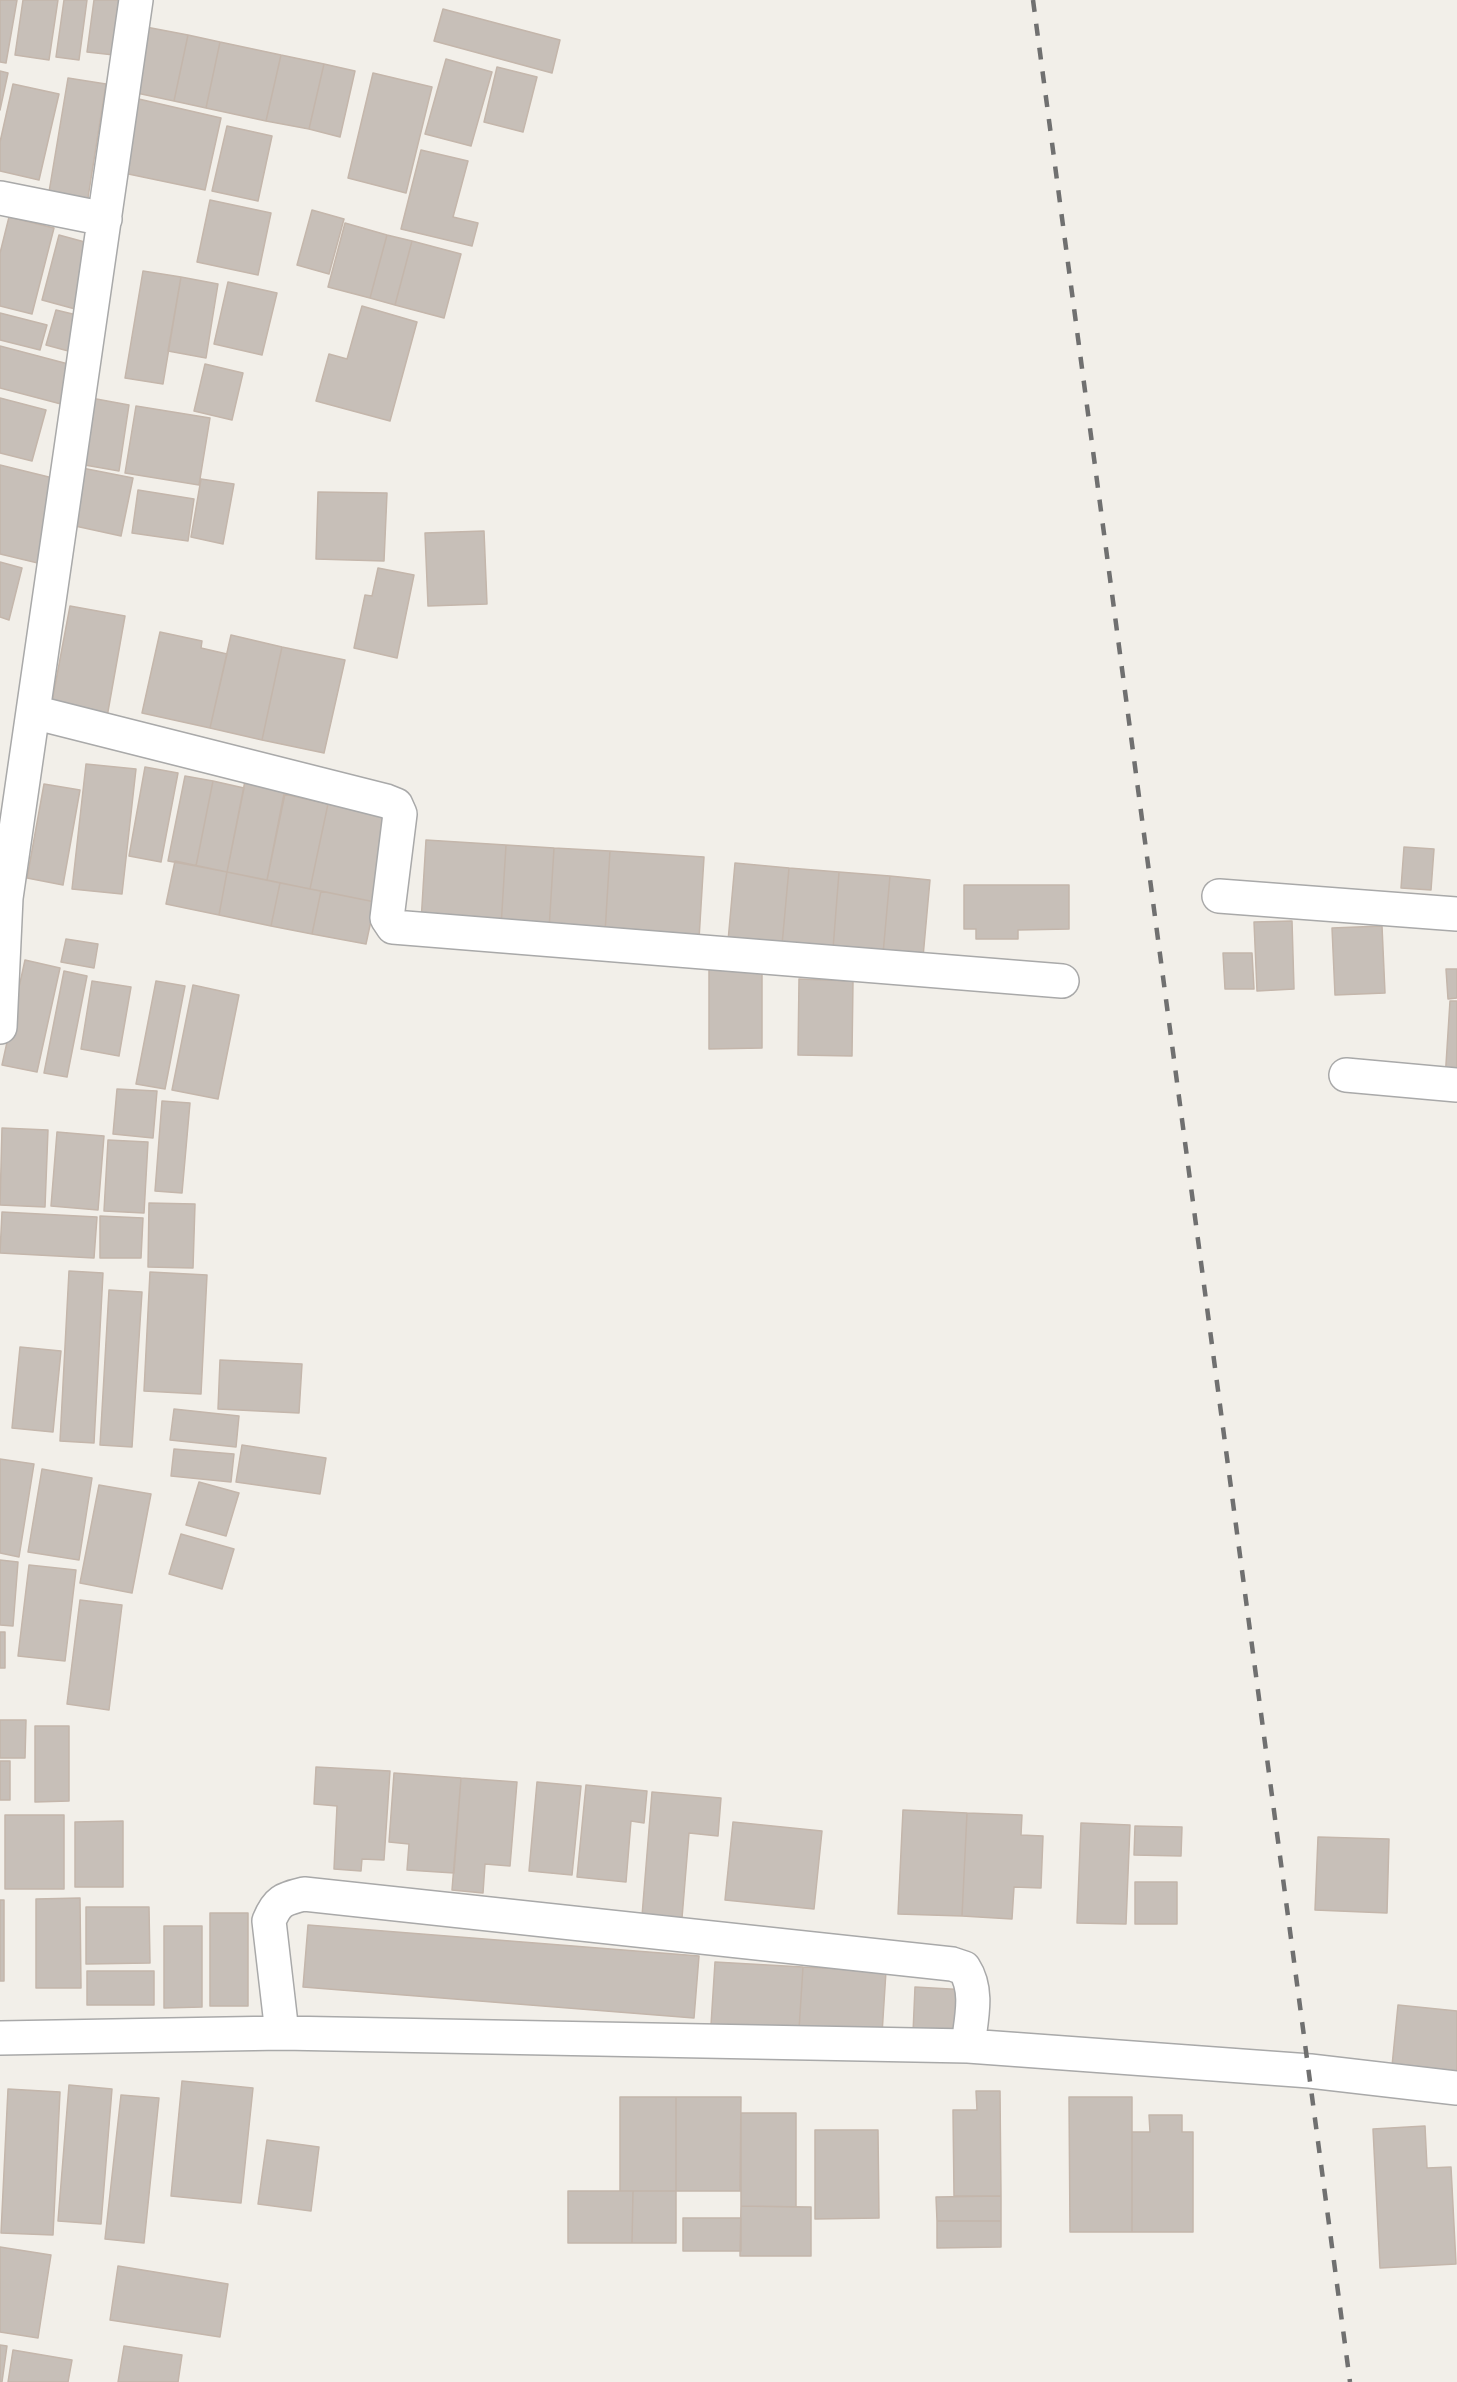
<!DOCTYPE html>
<style>
body{margin:0}
canvas{display:block;background:#f2efe9}
</style>
<canvas width="1457" height="2382"></canvas>
<script>
const ctx = document.querySelector('canvas').getContext('2d');
ctx.lineJoin = 'round';
function fill(path, color) {
  ctx.fillStyle = color;
  ctx.fill(path, 'evenodd');
}
function trace(path, color, width, dash) {
  ctx.strokeStyle = color;
  ctx.lineWidth = width;
  ctx.lineCap = dash ? 'butt' : 'round';
  ctx.setLineDash(dash || []);
  ctx.stroke(path);
}
const building = new Path2D(`
 M 0,0 L 17,0 L 6,63 L 0,62 Z
 M 23,0 L 58,0 L 49,60 L 15,55 Z
 M 64,0 L 87,0 L 79,60 L 56,57 Z
 M 94,0 L 122,0 L 114,55 L 87,52 Z
 M 443,9 L 560,40 L 552,73 L 434,41 Z
 M 146,27 L 188,35 L 174,101 L 132,92 Z
 M 188,35 L 220,42 L 206,108 L 174,101 Z
 M 220,42 L 281,55 L 266,121 L 206,108 Z
 M 281,55 L 324,64 L 309,129 L 266,121 Z
 M 446,59 L 492,72 L 471,146 L 425,134 Z
 M 324,64 L 355,71 L 340,137 L 309,129 Z
 M 497,67 L 537,77 L 523,132 L 484,122 Z
 M 0,71 L 8,73 L 0,110 Z
 M 373,73 L 432,87 L 406,193 L 348,178 Z
 M 68,78 L 106,84 L 87,204 L 48,198 Z
 M 13,84 L 59,94 L 39,180 L 0,171 L 0,142 Z
 M 130,97 L 221,118 L 205,190 L 114,171 Z
 M 227,126 L 272,136 L 258,201 L 212,191 Z
 M 421,150 L 468,161 L 453,217 L 478,223 L 472,246 L 401,229 Z
 M 210,200 L 271,213 L 258,275 L 197,262 Z
 M 312,210 L 344,219 L 329,274 L 297,265 Z
 M 9,217 L 54,228 L 32,314 L 0,306 L 0,253 Z
 M 345,223 L 387,235 L 370,298 L 328,287 Z
 M 59,235 L 92,244 L 75,309 L 42,300 Z
 M 387,235 L 412,241 L 395,305 L 370,298 Z
 M 412,241 L 461,254 L 444,318 L 395,305 Z
 M 143,271 L 181,277 L 163,384 L 125,378 Z
 M 181,277 L 218,284 L 206,358 L 168,351 Z
 M 228,282 L 277,293 L 262,355 L 214,344 Z
 M 362,306 L 417,322 L 390,421 L 316,401 L 329,354 L 347,359 Z
 M 56,310 L 81,316 L 72,352 L 46,345 Z
 M 0,313 L 47,325 L 40,350 L 0,340 Z
 M 0,346 L 72,365 L 61,404 L 0,388 Z
 M 205,364 L 243,373 L 232,420 L 194,411 Z
 M 0,398 L 46,410 L 32,461 L 0,453 Z
 M 91,398 L 129,405 L 119,471 L 79,464 Z
 M 136,406 L 210,418 L 199,485 L 125,473 Z
 M 0,465 L 61,480 L 42,564 L 0,554 Z
 M 77,467 L 133,478 L 121,536 L 66,524 Z
 M 201,479 L 234,484 L 223,544 L 191,537 Z
 M 138,490 L 194,499 L 188,541 L 132,533 Z
 M 318,492 L 387,493 L 384,561 L 316,559 Z
 M 484,531 L 487,604 L 428,606 L 425,533 Z
 M 0,562 L 22,568 L 9,620 L 0,617 Z
 M 378,568 L 414,575 L 397,658 L 354,648 L 365,595 L 372,596 Z
 M 70,606 L 125,616 L 107,717 L 51,707 Z
 M 160,632 L 202,641 L 201,648 L 227,654 L 210,728 L 142,713 Z
 M 231,635 L 282,647 L 262,740 L 210,728 Z
 M 282,647 L 345,660 L 324,753 L 262,740 Z
 M 86,764 L 136,769 L 122,894 L 72,889 Z
 M 145,767 L 178,773 L 161,862 L 129,856 Z
 M 185,776 L 213,781 L 196,866 L 168,861 Z
 M 213,781 L 244,788 L 227,872 L 196,866 Z
 M 245,781 L 286,789 L 267,880 L 227,872 Z
 M 44,784 L 80,790 L 63,885 L 27,878 Z
 M 284,794 L 328,804 L 310,889 L 267,880 Z
 M 328,804 L 392,817 L 375,902 L 310,889 Z
 M 426,840 L 506,845 L 501,927 L 421,922 Z
 M 506,845 L 554,848 L 549,930 L 501,927 Z
 M 1404,847 L 1434,849 L 1431,890 L 1401,888 Z
 M 554,848 L 610,851 L 605,933 L 549,930 Z
 M 610,851 L 704,857 L 699,939 L 605,933 Z
 M 175,861 L 227,872 L 219,915 L 166,904 Z
 M 735,863 L 789,868 L 782,945 L 728,941 Z
 M 789,868 L 839,872 L 833,949 L 782,945 Z
 M 227,872 L 280,883 L 271,926 L 219,915 Z
 M 839,872 L 890,876 L 883,954 L 833,949 Z
 M 890,876 L 930,880 L 923,957 L 883,954 Z
 M 280,883 L 321,891 L 312,934 L 271,926 Z
 M 964,885 L 1069,885 L 1069,929 L 1018,930 L 1018,939 L 976,939 L 976,929 L 964,929 Z
 M 321,891 L 375,902 L 366,944 L 312,934 Z
 M 1292,921 L 1294,989 L 1257,991 L 1254,922 Z
 M 1382,926 L 1385,993 L 1335,995 L 1332,928 Z
 M 66,939 L 98,944 L 94,968 L 61,962 Z
 M 1223,953 L 1252,953 L 1254,989 L 1225,989 Z
 M 25,960 L 60,968 L 37,1072 L 2,1065 Z
 M 709,967 L 762,967 L 762,1048 L 709,1049 Z
 M 1446,969 L 1457,969 L 1457,998 L 1448,999 Z
 M 64,971 L 87,976 L 67,1077 L 44,1073 Z
 M 799,979 L 853,981 L 852,1056 L 798,1055 Z
 M 92,981 L 131,987 L 119,1056 L 81,1049 Z
 M 156,981 L 185,986 L 165,1089 L 136,1084 Z
 M 193,985 L 239,995 L 218,1099 L 172,1090 Z
 M 1450,1001 L 1457,1001 L 1457,1081 L 1445,1080 Z
 M 117,1089 L 157,1091 L 153,1138 L 113,1134 Z
 M 162,1101 L 190,1103 L 182,1193 L 155,1191 Z
 M 2,1128 L 48,1130 L 45,1207 L 0,1205 Z
 M 57,1132 L 104,1136 L 98,1210 L 51,1206 Z
 M 108,1140 L 148,1142 L 144,1213 L 104,1211 Z
 M 149,1203 L 195,1204 L 193,1268 L 148,1267 Z
 M 2,1212 L 97,1217 L 94,1258 L 0,1253 Z
 M 100,1216 L 143,1218 L 141,1258 L 100,1258 Z
 M 69,1271 L 103,1273 L 94,1443 L 60,1441 Z
 M 150,1272 L 207,1275 L 201,1394 L 144,1391 Z
 M 109,1290 L 142,1292 L 132,1447 L 100,1445 Z
 M 20,1347 L 61,1351 L 53,1432 L 12,1428 Z
 M 220,1360 L 302,1364 L 299,1413 L 218,1409 Z
 M 174,1409 L 239,1416 L 236,1447 L 170,1440 Z
 M 242,1445 L 326,1458 L 320,1494 L 236,1482 Z
 M 174,1449 L 234,1454 L 231,1482 L 171,1476 Z
 M 0,1459 L 34,1464 L 19,1557 L 0,1553 Z
 M 42,1469 L 92,1478 L 79,1560 L 28,1552 Z
 M 199,1482 L 239,1493 L 226,1536 L 186,1525 Z
 M 99,1485 L 151,1494 L 132,1593 L 80,1583 Z
 M 181,1534 L 234,1549 L 222,1589 L 169,1574 Z
 M 0,1560 L 18,1562 L 13,1626 L 0,1625 Z
 M 29,1565 L 76,1570 L 65,1661 L 18,1656 Z
 M 80,1600 L 122,1605 L 109,1710 L 67,1704 Z
 M 0,1632 L 5,1632 L 5,1668 L 0,1668 Z
 M 0,1720 L 26,1720 L 25,1758 L 0,1758 Z
 M 35,1726 L 69,1726 L 69,1801 L 35,1802 Z
 M 0,1761 L 10,1761 L 10,1800 L 0,1800 Z
 M 316,1767 L 390,1771 L 384,1860 L 362,1859 L 361,1871 L 334,1869 L 337,1806 L 314,1804 Z
 M 394,1773 L 461,1778 L 454,1873 L 407,1870 L 409,1844 L 389,1842 Z
 M 461,1778 L 517,1782 L 510,1866 L 485,1864 L 483,1893 L 452,1890 Z
 M 537,1782 L 581,1786 L 572,1875 L 529,1871 Z
 M 586,1785 L 647,1791 L 644,1823 L 631,1821 L 626,1882 L 577,1877 Z
 M 652,1792 L 721,1798 L 718,1836 L 689,1833 L 682,1918 L 642,1916 Z
 M 903,1810 L 967,1813 L 962,1916 L 898,1914 Z
 M 967,1813 L 1022,1815 L 1021,1835 L 1043,1836 L 1041,1888 L 1014,1887 L 1012,1919 L 962,1916 Z
 M 5,1815 L 64,1815 L 64,1889 L 5,1889 Z
 M 123,1821 L 123,1887 L 75,1887 L 75,1822 Z
 M 733,1822 L 822,1831 L 814,1909 L 725,1900 Z
 M 1081,1823 L 1130,1825 L 1126,1924 L 1077,1923 Z
 M 1135,1826 L 1182,1827 L 1181,1856 L 1134,1855 Z
 M 1318,1837 L 1389,1839 L 1387,1913 L 1315,1910 Z
 M 1135,1882 L 1177,1882 L 1177,1924 L 1135,1924 Z
 M 80,1898 L 81,1988 L 36,1988 L 36,1899 Z
 M 0,1900 L 4,1900 L 4,1981 L 0,1981 Z
 M 86,1907 L 149,1907 L 150,1963 L 86,1964 Z
 M 210,1913 L 248,1913 L 248,2006 L 210,2006 Z
 M 308,1925 L 699,1956 L 694,2018 L 303,1987 Z
 M 164,1926 L 202,1926 L 202,2007 L 164,2008 Z
 M 715,1962 L 803,1967 L 799,2030 L 711,2025 Z
 M 803,1967 L 886,1971 L 882,2034 L 799,2030 Z
 M 87,1971 L 154,1971 L 154,2005 L 87,2005 Z
 M 915,1987 L 968,1990 L 966,2036 L 913,2033 Z
 M 1398,2005 L 1457,2011 L 1457,2073 L 1392,2066 Z
 M 182,2081 L 253,2088 L 241,2203 L 171,2196 Z
 M 69,2085 L 112,2089 L 101,2224 L 58,2221 Z
 M 8,2089 L 60,2092 L 53,2235 L 1,2233 Z
 M 976,2091 L 1000,2091 L 1001,2196 L 954,2196 L 953,2110 L 977,2110 Z
 M 121,2095 L 159,2098 L 144,2243 L 105,2239 Z
 M 620,2097 L 676,2097 L 676,2191 L 620,2191 Z
 M 676,2097 L 741,2097 L 740,2191 L 676,2191 Z
 M 1069,2097 L 1132,2097 L 1132,2232 L 1070,2232 Z
 M 741,2113 L 796,2113 L 796,2207 L 741,2206 Z
 M 1149,2115 L 1182,2115 L 1182,2132 L 1193,2132 L 1193,2232 L 1132,2232 L 1132,2132 L 1150,2132 Z
 M 1425,2126 L 1427,2168 L 1451,2167 L 1456,2264 L 1380,2268 L 1373,2129 Z
 M 815,2130 L 878,2130 L 879,2218 L 815,2219 Z
 M 267,2140 L 319,2147 L 311,2211 L 258,2204 Z
 M 568,2191 L 633,2191 L 632,2243 L 568,2243 Z
 M 633,2191 L 676,2191 L 676,2243 L 632,2243 Z
 M 1001,2196 L 1001,2221 L 937,2221 L 936,2197 Z
 M 741,2206 L 811,2207 L 811,2256 L 740,2256 Z
 M 683,2218 L 741,2218 L 741,2251 L 683,2251 Z
 M 937,2221 L 1001,2221 L 1001,2247 L 937,2248 Z
 M 0,2247 L 51,2255 L 38,2338 L 0,2332 Z
 M 118,2266 L 228,2284 L 220,2337 L 110,2320 Z
 M 0,2345 L 7,2346 L 2,2382 L 0,2382 Z
 M 124,2346 L 182,2355 L 178,2382 L 118,2382 Z
 M 13,2350 L 72,2360 L 68,2382 L 8,2382 Z`);
const minor = new Path2D(`
 M 0,198 L 105,219
 M 33,712 L 386,801 L 396,805 L 400,814 L 387,918 L 393,927 L 1062,981
 M 1219,896 L 1457,914
 M 0,1027 L 6,898 L 136,0
 M 1346,1075 L 1457,1085
 M 282,2033 L 269,1921 C 277,1901 283,1899 304,1894 L 952,1964 L 964,1968 C 979,1991 971,2019 968,2046
 M 0,2038 L 282,2033 L 968,2046 L 1310,2071 L 1457,2088`);
const rail = new Path2D(`
 M 1033,0 L 1350,2382`);
fill(building, '#c7bfb8');
trace(building, '#c4b6ab', 1.5);
trace(minor, '#a9a9a9', 36);
trace(minor, '#fff', 33);
trace(rail, '#707070', 4.5, [12, 12]);
</script>
